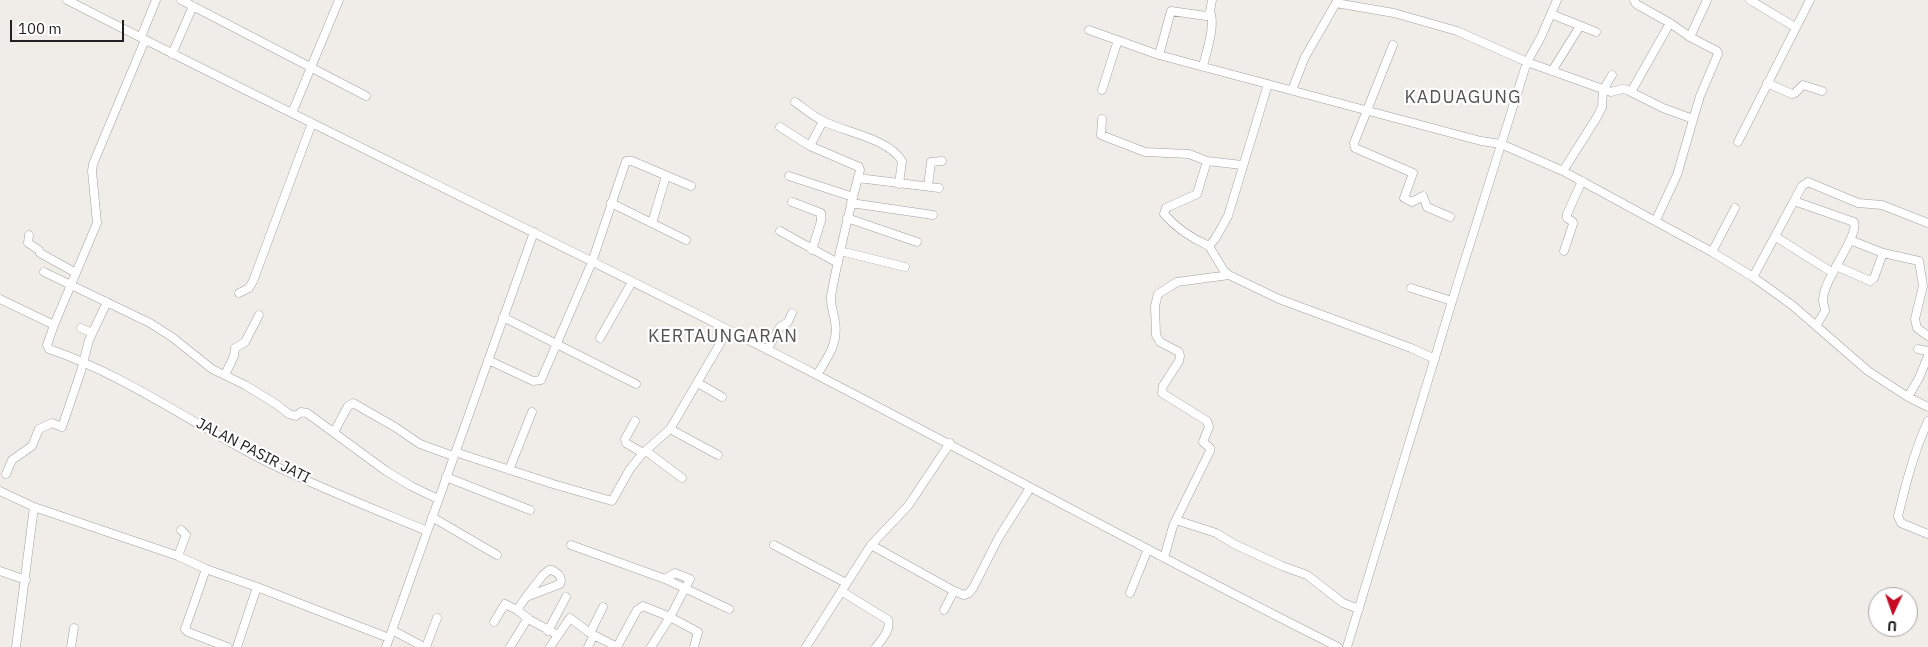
<!DOCTYPE html>
<style>
body{margin:0}
#map{position:relative;width:1928px;height:647px;overflow:hidden;background:#f0ece7;font-family:"IBM Plex Sans",sans-serif}
canvas{display:block}
.north{position:absolute;left:1868px;top:587px;width:50px;height:50px;box-sizing:border-box;background:#fff;border:1px solid #a6a6a6;border-radius:50%;rotate:183deg;font-size:14px;font-weight:700;line-height:20px;text-align:center;color:#202020}
.north::after{content:'';display:block;margin:auto;width:18px;height:22px;background:#c60a22;clip-path:polygon(50% 0,100% 100%,50% 72%,0 100%)}
.scale{position:absolute;left:10px;top:20px;width:114px;height:22px;box-sizing:border-box;border:2px solid #202020;border-top:0;padding-left:6px;font-size:15px;line-height:18px;white-space:nowrap;color:#202020;-webkit-text-stroke:4px #fff;paint-order:stroke}
</style>
<div id="map">
<canvas width="1928" height="647"></canvas>
<div class="north">U</div>
<div class="scale">100 m</div>
</div>
<script>
const ctx = document.querySelector('canvas').getContext('2d');
ctx.lineJoin = 'round';
function trace(path, color, width, dash) {
  ctx.strokeStyle = color;
  ctx.lineWidth = width;
  ctx.lineCap = dash ? 'butt' : 'round';
  ctx.setLineDash(dash || []);
  ctx.stroke(path);
}
function drawText(font, color, halo, rows, align = 'center') {
  ctx.font = font + ' "IBM Plex Sans",sans-serif';
  ctx.lineWidth = 4.5;
  ctx.setLineDash([]);
  ctx.textBaseline = 'middle';
  ctx.strokeStyle = halo;
  ctx.fillStyle = color;
  for (const [text, x, y, turn = 0] of rows) {
    ctx.save();
    ctx.translate(x, y);
    ctx.rotate((+turn || 0) * Math.PI / 180);
    ctx.textAlign = isNaN(turn) ? turn : align;
    if (halo) ctx.strokeText(text, 0, 0);
    ctx.fillText(text, 0, 0);
    ctx.restore();
  }
}
const minor = new Path2D(`
 M 67,0 C 316,128 569,247 817,375 C 991,465 1163,560 1338,647
 M 181,0 L 366,96
 M 1634,0 L 1636,4 L 1670,23 L 1690,37
 M 1750,0 L 1795,27
 M 1551,14 L 1596,32
 M 1089,30 L 1159,55 L 1481,141 L 1501,144 L 1563,171 L 1712,252 L 1753,277 L 1792,305 L 1868,371 L 1908,397 L 1928,407
 M 141,37 L 156,0
 M 1393,45 L 1354,143 L 1355,148 L 1413,173 L 1404,198 L 1412,202 L 1423,196 L 1427,207 L 1450,217
 M 172,54 L 193,6
 M 1159,55 L 1171,11 L 1206,16 L 1210,12 L 1212,0
 M 1203,66 C 1206,53 1216,25 1210,12
 M 1552,71 L 1580,26
 M 1767,83 L 1792,94 L 1795,93 L 1803,85 L 1822,91
 M 1102,90 L 1118,40
 M 1292,90 L 1305,57 L 1336,3 L 1394,13 L 1457,31 L 1527,62 L 1611,92 L 1623,89 L 1627,90 L 1663,108 L 1693,119
 M 1631,92 L 1670,23
 M 795,102 C 805,109 814,117 825,122 C 846,132 889,139 902,161 L 899,184
 M 292,113 L 339,0
 M 1102,119 L 1101,135 L 1145,152 L 1189,154 L 1207,161
 M 780,127 L 810,146
 M 1738,142 L 1810,0
 M 1563,171 L 1597,117 L 1602,107 L 1603,90 L 1612,75
 M 789,176 L 853,197
 M 858,178 L 939,188
 M 928,186 L 931,162 L 942,161
 M 1794,201 L 1802,186 L 1808,182 L 1858,203 L 1882,205 L 1928,223
 M 792,202 L 821,213 L 821,221 L 812,250
 M 611,203 L 686,240
 M 851,203 L 933,215
 M 847,218 L 917,242
 M 1656,220 L 1677,175 L 1700,96 L 1718,54 L 1717,51 L 1690,37 L 1707,0
 M 652,223 L 666,176
 M 780,231 L 838,263
 M 29,235 L 28,243 L 39,250 L 40,253 L 76,273
 M 1776,237 L 1833,273
 M 1850,240 L 1883,253 L 1919,261 L 1923,286 L 1915,319 L 1917,328 L 1928,336
 M 1209,246 C 1191,238 1177,229 1164,214 L 1166,208 L 1197,194 L 1207,161 L 1242,165
 M 840,251 L 905,267
 M 1564,251 L 1573,224 L 1573,222 L 1567,218 L 1567,214 L 1582,181
 M 1712,252 L 1735,208
 M 1836,266 L 1870,281 L 1874,278 L 1883,253
 M 44,272 L 150,323 L 172,337 L 212,369 L 245,385 L 276,404 L 289,414 L 296,416 L 301,412 L 307,413 L 386,471 L 411,486 L 438,499
 M 1229,275 L 1224,271 L 1209,246 L 1215,239 L 1228,216 L 1268,84
 M 1753,277 L 1794,201 L 1854,222 C 1859,237 1823,279 1823,300 C 1823,304 1825,307 1825,311 L 1816,326
 M 1411,288 L 1452,301
 M 239,293 L 249,288 L 253,281 L 312,123
 M 0,299 L 54,325 L 47,345 L 49,349 C 128,376 195,426 269,463 C 320,488 374,509 427,531
 M 503,317 L 636,384
 M 54,325 L 97,223 L 92,171 L 93,164 L 145,40
 M 81,328 L 92,333
 M 600,338 L 632,282
 M 1918,349 L 1928,351
 M 767,350 L 780,327 L 788,322 L 792,313
 M 488,360 L 533,381 L 541,380 L 592,262 L 626,161 L 632,161 L 691,186
 M 225,375 L 234,356 L 235,348 L 245,342 L 259,315
 M 817,375 C 827,358 839,343 835,322 C 834,313 830,306 831,296 C 839,253 849,212 860,170 L 859,167 L 810,146 L 823,121
 M 698,383 L 722,397
 M 1908,397 L 1919,378 L 1928,356
 M 635,421 L 625,439 L 626,443 L 643,453
 M 1928,421 C 1914,452 1906,483 1898,516 L 1901,523 L 1928,534
 M 670,429 L 718,455
 M 334,432 L 348,406 L 353,403 L 395,427 L 420,444 L 453,456
 M 646,451 L 682,478
 M 455,452 L 553,484 L 612,501 L 630,469 L 643,453 L 670,429 L 728,330
 M 509,470 L 532,412
 M 6,474 L 12,460 L 32,446 L 39,429 L 52,423 L 62,427 L 81,371 L 89,340 L 107,302
 M 446,477 L 530,510
 M 0,491 L 34,507 L 16,647
 M 34,507 L 178,556 L 206,569 L 257,587
 M 432,517 L 497,555
 M 1176,520 L 1216,533 L 1236,545 L 1282,566 L 1307,575 L 1343,603 L 1359,609
 M 571,545 L 665,579 L 675,573 L 690,579 L 670,617 L 698,632 L 694,647
 M 774,545 L 846,583
 M 871,545 L 954,591 L 964,595 L 969,593 L 973,588 L 999,537 L 1030,488
 M 178,556 L 186,535 L 181,530
 M 1164,558 L 1173,526 L 1210,451 L 1210,448 L 1203,442 L 1209,427 L 1207,421 L 1162,393 L 1163,386 L 1179,361 L 1180,356 L 1179,352 L 1160,342 L 1156,335 L 1155,306 L 1158,294 L 1177,282 L 1229,275 L 1279,299 L 1411,348 L 1435,359
 M 206,569 L 185,629 L 188,632 L 227,647
 M 549,570 L 552,570 C 558,573 563,577 560,584 L 526,597 L 543,575 Z
 M 0,571 L 26,580
 M 665,579 L 729,609
 M 841,591 L 888,620 C 891,630 882,639 876,647
 M 1130,593 L 1148,549
 M 526,597 L 517,610 L 530,620 L 558,635
 M 944,610 L 954,591
 M 494,622 L 505,604 L 517,610
 M 392,630 L 424,647
 M 548,631 L 566,597
 M 590,633 L 603,607
 M 71,647 L 74,628
 M 237,647 L 257,587 L 389,638
 M 386,647 L 534,232
 M 426,647 L 437,618
 M 510,647 L 528,618
 M 550,647 L 570,618 L 590,633 L 617,647
 M 588,647 L 594,635
 M 617,647 L 637,610 L 643,606 L 670,617 L 651,647
 M 806,647 L 871,545 L 908,506 L 950,443
 M 1347,647 L 1457,285 L 1527,62 L 1541,37 L 1557,0`);
const streetNames = [
 ["JALAN PASIR JATI",253,451,27]
];
const quarterNames = [
 ["KADUAGUNG",1463,98],
 ["KERTAUNGARAN",723,337]
];
trace(minor, '#a1a1a1', 9);
trace(minor, '#fff', 8);
drawText('15px', '#202020', '#fff', streetNames);
ctx.letterSpacing = '1px';
drawText('18px', '#535353', '#fff', quarterNames);
ctx.letterSpacing = '0px';
</script>
